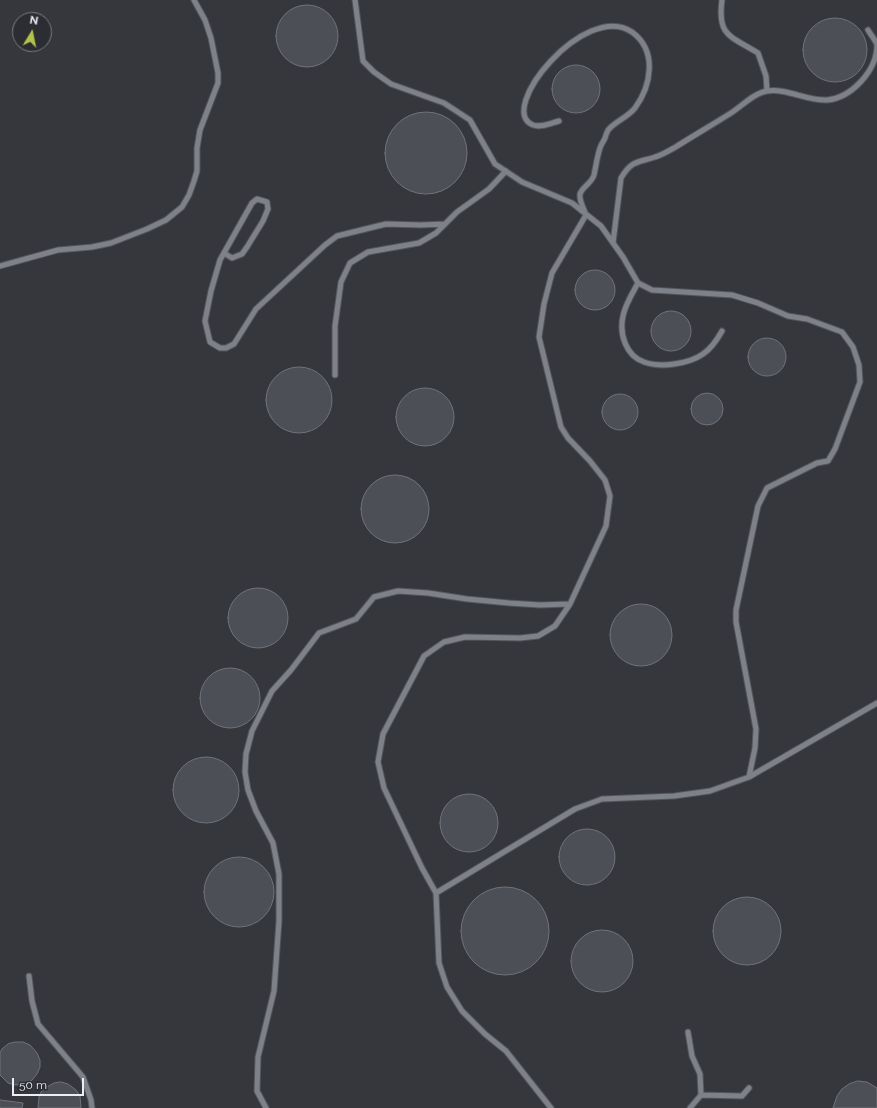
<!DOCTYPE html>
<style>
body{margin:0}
#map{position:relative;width:877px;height:1108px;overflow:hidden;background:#35373d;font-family:Raleway,sans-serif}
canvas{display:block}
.north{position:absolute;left:12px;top:12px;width:40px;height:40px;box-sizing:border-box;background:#2b2d33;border:1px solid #797a7f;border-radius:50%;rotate:10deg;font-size:11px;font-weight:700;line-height:16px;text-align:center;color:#edeef2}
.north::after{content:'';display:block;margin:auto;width:14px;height:18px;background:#b4c24a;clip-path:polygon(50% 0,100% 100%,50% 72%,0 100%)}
.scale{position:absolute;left:12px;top:1078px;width:72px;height:18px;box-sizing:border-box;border:2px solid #edeef2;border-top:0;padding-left:5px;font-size:12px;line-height:14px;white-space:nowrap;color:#edeef2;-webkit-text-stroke:3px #2b2d33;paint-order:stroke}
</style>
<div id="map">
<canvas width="877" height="1108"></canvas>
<div class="north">N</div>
<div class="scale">50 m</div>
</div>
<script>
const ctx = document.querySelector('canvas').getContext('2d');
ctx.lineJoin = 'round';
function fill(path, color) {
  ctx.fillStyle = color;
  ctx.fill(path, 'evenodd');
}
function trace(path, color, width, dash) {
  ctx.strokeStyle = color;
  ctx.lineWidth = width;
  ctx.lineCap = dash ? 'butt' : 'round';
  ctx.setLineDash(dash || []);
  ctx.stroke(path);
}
const building = new Path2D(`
 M276 36a31 31 0 1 1 62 0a31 31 0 1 1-62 0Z
 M803 50a32 32 0 1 1 64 0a32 32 0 1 1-64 0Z
 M552 89a24 24 0 1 1 48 0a24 24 0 1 1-48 0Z
 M385 153a41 41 0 1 1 82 0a41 41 0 1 1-82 0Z
 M575 290a20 20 0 1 1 40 0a20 20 0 1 1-40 0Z
 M651 331a20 20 0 1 1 40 0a20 20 0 1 1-40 0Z
 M748 357a19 19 0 1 1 38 0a19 19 0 1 1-38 0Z
 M266 400a33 33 0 1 1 66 0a33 33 0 1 1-66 0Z
 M396 417a29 29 0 1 1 58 0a29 29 0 1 1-58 0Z
 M691 409a16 16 0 1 1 32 0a16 16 0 1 1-32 0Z
 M602 412a18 18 0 1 1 36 0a18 18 0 1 1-36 0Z
 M361 509a34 34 0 1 1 68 0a34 34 0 1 1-68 0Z
 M228 618a30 30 0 1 1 60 0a30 30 0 1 1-60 0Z
 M610 635a31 31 0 1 1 62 0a31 31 0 1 1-62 0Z
 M200 698a30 30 0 1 1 60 0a30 30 0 1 1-60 0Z
 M173 790a33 33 0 1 1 66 0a33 33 0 1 1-66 0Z
 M440 823a29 29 0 1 1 58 0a29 29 0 1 1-58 0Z
 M559 857a28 28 0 1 1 56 0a28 28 0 1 1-56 0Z
 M204 892a35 35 0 1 1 70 0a35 35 0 1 1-70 0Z
 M461 931a44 44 0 1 1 88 0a44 44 0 1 1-88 0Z
 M713 931a34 34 0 1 1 68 0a34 34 0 1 1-68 0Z
 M571 961a31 31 0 1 1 62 0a31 31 0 1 1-62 0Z
 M 15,1042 L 23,1042 L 30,1045 L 37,1053 L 40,1060 L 40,1067 L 37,1074 L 32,1080 L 26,1084 L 15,1085 L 8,1083 L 0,1075 L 0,1053 L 2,1049 L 8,1044 Z
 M 858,1081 L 867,1082 L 877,1088 L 877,1108 L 833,1108 L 837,1096 L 842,1089 L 849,1084 Z
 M 61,1082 L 68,1084 L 76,1090 L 80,1096 L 81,1108 L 38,1108 L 39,1097 L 41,1092 L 47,1087 L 54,1083 Z
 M 0,1100 L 23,1103 L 22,1108 L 0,1108 Z`);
const lane = new Path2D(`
 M 355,0 L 363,61 L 374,72 L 391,84 L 444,103 L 470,120 L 495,164 L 522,182 L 572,203 L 601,226 L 623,257 L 638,283 L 652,290 L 732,295 L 758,303 L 788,316 L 807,319 L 842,332 L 853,347 L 859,365 L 860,382 L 835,449 L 828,461 L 817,463 L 767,488 L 758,506 L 736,610 L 736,622 L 756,729 L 755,748 L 749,777
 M 722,0 C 717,37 731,36 758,53 L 766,76 L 767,91
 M 613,243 L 621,178 C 632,160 637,163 655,157 C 662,155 668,151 674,148 C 693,136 712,125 731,113 C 742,106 754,93 767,91 C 787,88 807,101 827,100 C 851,98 877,71 877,45 C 876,40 870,34 868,30
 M 224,253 L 232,258 L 242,254 L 247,247 L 263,221 L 268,209 L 267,202 L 257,199 L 252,203 L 220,260 L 211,291 L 205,321 L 210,342 L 220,348 L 226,348 L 234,344 L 256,309 L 325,245 L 337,236 L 386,224 L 421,225 L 445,224
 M 0,266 L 58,250 L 92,247 L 111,243 L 147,229 L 166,220 L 182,207 L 189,195 L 194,181 L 197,171 L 197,148 L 200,130 L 218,83 L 218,73 L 211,38 L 205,20 L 194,0
 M 638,283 C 632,294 625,305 623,316 C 619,334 626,356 644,362 C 660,368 689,364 703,354 C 712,348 717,340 722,331
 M 335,375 L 335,326 L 341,282 L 350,263 L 368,252 L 419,243 L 436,233 L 457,212 L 489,189 L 506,171
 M 436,893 L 575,809 L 602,799 L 674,796 L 710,791 L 749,777 L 877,703
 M 29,976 L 32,1001 L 38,1024 L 83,1077 L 91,1100 L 92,1108
 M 688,1032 L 692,1056 L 700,1074 L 701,1095 L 690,1108
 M 701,1095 L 742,1096 L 749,1088
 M 266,1108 L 257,1091 L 258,1057 L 274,991 L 279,921 L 279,874 L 273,843 L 256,811 L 248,790 L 245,772 L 246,754 L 252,731 L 272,691 L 291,670 L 319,633 L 356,619 L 374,597 L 398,591 L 428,593 L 467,599 L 509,603 L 540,605 L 570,604
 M 551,1108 L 506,1051 L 485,1034 L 462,1011 L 447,987 L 439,963 L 436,893 L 422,868 L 384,788 L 378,762 L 383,734 L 424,656 L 444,642 L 465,637 L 520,638 L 538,636 L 555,626 L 570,604 L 606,526 L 610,496 L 605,480 L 590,461 L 568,438 L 561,427 L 539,337 L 544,304 L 552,273 L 586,215 C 584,209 579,201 580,194 C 582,187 592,183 594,175 C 596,166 597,157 600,148 C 601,144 604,141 605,138 C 606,135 607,131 609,129 C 616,121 628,117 635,108 C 651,86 658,51 632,32 C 585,0 495,111 533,125 C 541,128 551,123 559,121`);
fill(building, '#4c4f55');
trace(building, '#70737a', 1);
trace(lane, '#52555a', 7);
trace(lane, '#7e8188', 5);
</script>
